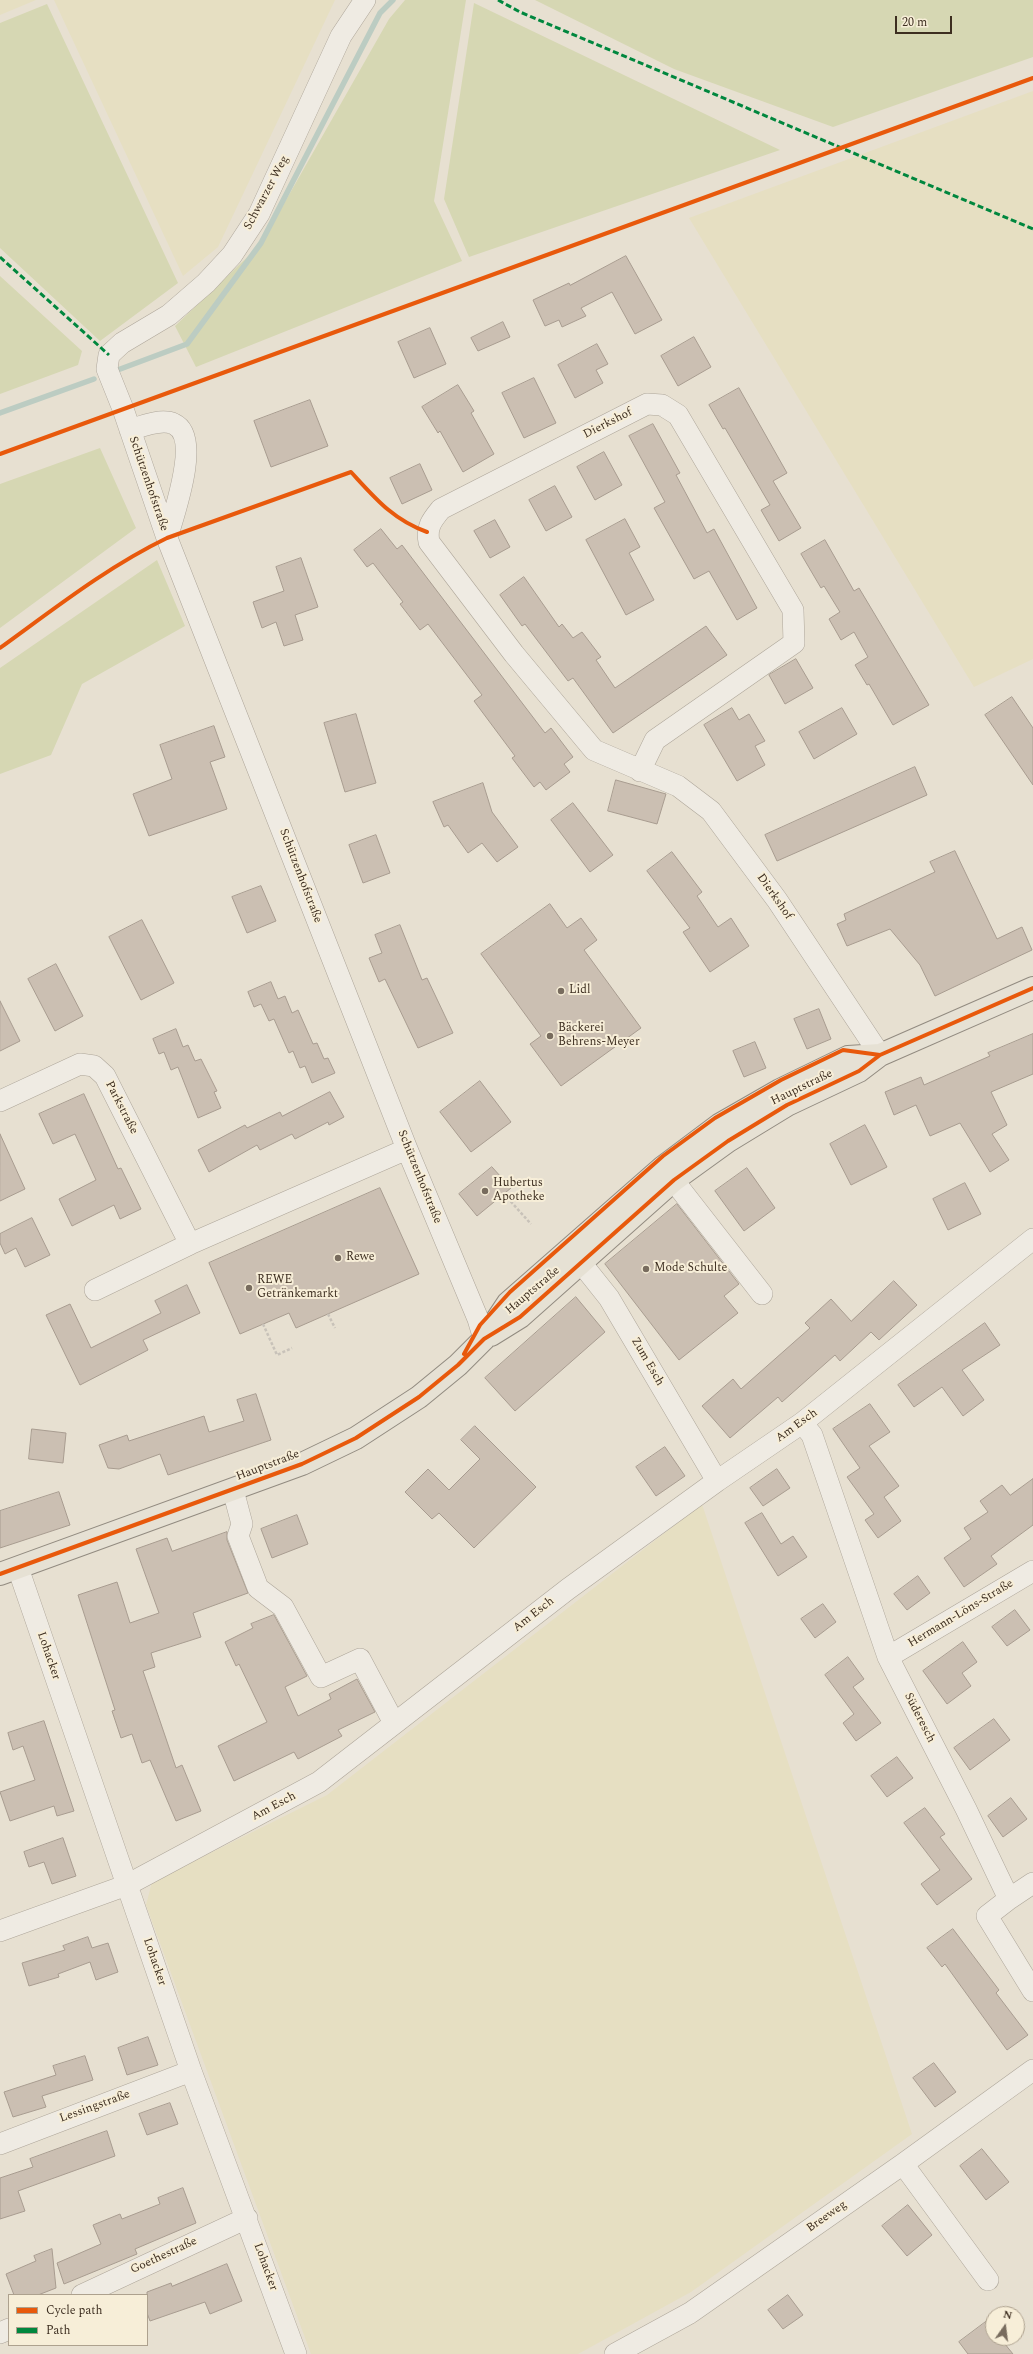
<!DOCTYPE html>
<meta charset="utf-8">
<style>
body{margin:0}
#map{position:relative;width:1033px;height:2354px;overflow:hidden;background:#e7e0d1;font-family:Spectral,serif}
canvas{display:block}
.legend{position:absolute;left:8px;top:2294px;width:140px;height:52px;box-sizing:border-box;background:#f7eed8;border:1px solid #ada18e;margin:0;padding:5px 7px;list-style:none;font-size:12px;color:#3d2e20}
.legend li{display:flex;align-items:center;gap:8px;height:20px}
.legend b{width:20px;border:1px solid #ada18e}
.north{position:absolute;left:985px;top:2306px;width:40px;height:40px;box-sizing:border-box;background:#f7eed8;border:1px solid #ada18e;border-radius:50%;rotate:14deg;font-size:11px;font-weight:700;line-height:16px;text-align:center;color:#3d2e20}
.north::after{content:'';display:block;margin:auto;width:14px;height:18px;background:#786c5e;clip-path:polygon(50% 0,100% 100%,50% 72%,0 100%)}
.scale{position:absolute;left:895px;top:16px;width:57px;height:18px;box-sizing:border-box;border:2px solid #3d2e20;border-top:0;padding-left:5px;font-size:12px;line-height:14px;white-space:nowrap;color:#3d2e20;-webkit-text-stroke:3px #f7eed8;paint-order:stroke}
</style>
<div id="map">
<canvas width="1033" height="2354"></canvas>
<ul class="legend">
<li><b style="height:5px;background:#e8590c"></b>Cycle path</li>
<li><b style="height:5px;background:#00873e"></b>Path</li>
</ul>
<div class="north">N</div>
<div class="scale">20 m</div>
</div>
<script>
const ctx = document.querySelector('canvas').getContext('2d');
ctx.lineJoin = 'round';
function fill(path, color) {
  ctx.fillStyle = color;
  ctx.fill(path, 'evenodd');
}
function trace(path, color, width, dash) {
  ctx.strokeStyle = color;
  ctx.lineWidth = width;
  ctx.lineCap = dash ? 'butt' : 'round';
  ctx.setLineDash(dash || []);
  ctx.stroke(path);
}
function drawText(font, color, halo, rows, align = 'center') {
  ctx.font = font + ' Spectral,serif';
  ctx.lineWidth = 4;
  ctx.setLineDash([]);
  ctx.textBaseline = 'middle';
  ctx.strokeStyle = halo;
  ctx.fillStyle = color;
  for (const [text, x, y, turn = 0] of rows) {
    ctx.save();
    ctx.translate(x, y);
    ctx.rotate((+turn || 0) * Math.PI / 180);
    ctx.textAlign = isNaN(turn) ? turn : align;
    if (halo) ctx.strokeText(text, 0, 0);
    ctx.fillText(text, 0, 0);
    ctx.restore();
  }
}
const farmland = new Path2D(`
 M 0,0 L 36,0 L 0,15 Z
 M 54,0 L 335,0 L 218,247 L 183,276 Z
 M 1033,91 L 1033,659 L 974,687 L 689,218 Z
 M 702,1504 L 912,2134 L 691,2292 L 578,2354 L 311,2354 L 146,1905 L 152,1882 L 327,1795 Z`);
const green = new Path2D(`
 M 405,0 L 466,0 L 434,201 L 462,261 L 196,367 L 175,326 L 261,244 L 389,19 Z
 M 535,0 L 1033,0 L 1033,57 L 833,127 L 674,69 Z
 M 474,3 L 780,150 L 469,257 L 444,199 Z
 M 47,4 L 178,283 L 100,341 L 0,248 L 0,23 Z
 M 0,276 L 82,351 L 78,365 L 0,394 Z
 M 100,448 L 136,528 L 0,628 L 0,484 Z
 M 157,560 L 185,626 L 82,684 L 51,755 L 0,774 L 0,668 Z`);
const stream = new Path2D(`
 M 115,371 L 187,344 L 261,243 L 380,13 L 393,0
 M 0,413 L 94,379`);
const building = new Path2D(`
 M 626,256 L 662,320 L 635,334 L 612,292 L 581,308 L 586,316 L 562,327 L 559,320 L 545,326 L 533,300 L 569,283 L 570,285 Z
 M 503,322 L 510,337 L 478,351 L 471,338 Z
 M 430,328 L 446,364 L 414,378 L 398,342 Z
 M 694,337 L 711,367 L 678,386 L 661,356 Z
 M 597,344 L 608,364 L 596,370 L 603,383 L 575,398 L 558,365 Z
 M 534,378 L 556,423 L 524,438 L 502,393 Z
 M 458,385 L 474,411 L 471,413 L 494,454 L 463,472 L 440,431 L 438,433 L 422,407 Z
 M 739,388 L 787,473 L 773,481 L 801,528 L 779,541 L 761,510 L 770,505 L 725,428 L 723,429 L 709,405 Z
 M 310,400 L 328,446 L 271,467 L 254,421 Z
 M 653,424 L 680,473 L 676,475 L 707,533 L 714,529 L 757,608 L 737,620 L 709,571 L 694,579 L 654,508 L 665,502 L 629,436 Z
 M 604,452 L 622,485 L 595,500 L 577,467 Z
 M 420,464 L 432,490 L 402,504 L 390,478 Z
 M 555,486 L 572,517 L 546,531 L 529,500 Z
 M 625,519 L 640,547 L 629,553 L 654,600 L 626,615 L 586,540 Z
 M 495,520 L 510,547 L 490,558 L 474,531 Z
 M 381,529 L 397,549 L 402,545 L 545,733 L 551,728 L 573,757 L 564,764 L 570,772 L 546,790 L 540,782 L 534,787 L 512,758 L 515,756 L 474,701 L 482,695 L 428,624 L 420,630 L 400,604 L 403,602 L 373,563 L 367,567 L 354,550 Z
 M 825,540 L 854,591 L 859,588 L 929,705 L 893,725 L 869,684 L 867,685 L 855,665 L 868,657 L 854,632 L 841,640 L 829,619 L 840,612 L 824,586 L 821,588 L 801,554 Z
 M 301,558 L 318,607 L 295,615 L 303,640 L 284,646 L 276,622 L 262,628 L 253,602 L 284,591 L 276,567 Z
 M 524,577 L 559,627 L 562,624 L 573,638 L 582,632 L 601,657 L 596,660 L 615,688 L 706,626 L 727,655 L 613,733 L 573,678 L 568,681 L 525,624 L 522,626 L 500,595 Z
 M 796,659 L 813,688 L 785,704 L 769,675 Z
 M 1012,697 L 1033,728 L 1033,785 L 985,715 Z
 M 732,708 L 739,720 L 749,714 L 765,741 L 755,746 L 765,765 L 737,781 L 704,725 Z
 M 842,708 L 857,734 L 814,759 L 799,732 Z
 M 356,714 L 376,783 L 345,792 L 324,723 Z
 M 214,726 L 225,757 L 210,762 L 227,809 L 149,836 L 133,794 L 172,779 L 160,745 Z
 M 915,767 L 927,795 L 777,861 L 765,835 Z
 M 616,780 L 666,794 L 657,824 L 608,811 Z
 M 483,783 L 492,812 L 518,847 L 497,862 L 482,843 L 468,853 L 448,825 L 444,827 L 433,802 Z
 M 573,803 L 613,855 L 590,872 L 551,820 Z
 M 376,835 L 390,873 L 363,883 L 349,845 Z
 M 955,851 L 997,939 L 1022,927 L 1032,950 L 935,996 L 920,965 L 890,929 L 847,946 L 837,924 L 846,920 L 844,914 L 935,872 L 930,862 Z
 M 672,852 L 702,892 L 697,896 L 718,927 L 731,918 L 749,946 L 710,972 L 683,932 L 690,928 L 647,871 Z
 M 261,886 L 276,921 L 247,933 L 232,897 Z
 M 550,904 L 567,928 L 581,918 L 597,940 L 584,950 L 641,1028 L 561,1086 L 530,1044 L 541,1036 L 481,954 Z
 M 142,920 L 174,983 L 141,1000 L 109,937 Z
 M 400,925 L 422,980 L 427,978 L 453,1033 L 418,1048 L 385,979 L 379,982 L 369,958 L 382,953 L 375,935 Z
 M 56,964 L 83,1016 L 55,1031 L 28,979 Z
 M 271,982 L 278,999 L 285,996 L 292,1013 L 298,1010 L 313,1044 L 317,1043 L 324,1059 L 328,1058 L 335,1073 L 312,1083 L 305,1066 L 300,1068 L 293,1051 L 289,1053 L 274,1019 L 269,1021 L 261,1004 L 254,1007 L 248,992 Z
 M 0,1001 L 20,1041 L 0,1051 Z
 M 819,1009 L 831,1039 L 807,1049 L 794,1019 Z
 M 176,1029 L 183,1047 L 188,1045 L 195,1061 L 201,1059 L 217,1091 L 214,1092 L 221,1108 L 198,1118 L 178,1067 L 171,1070 L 164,1052 L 159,1054 L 153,1039 Z
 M 1033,1034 L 1033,1074 L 991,1092 L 1007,1125 L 992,1134 L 1009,1160 L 990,1172 L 960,1123 L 930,1136 L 916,1105 L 894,1115 L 885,1092 L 921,1077 L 924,1085 L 990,1056 L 988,1053 Z
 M 755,1042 L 766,1068 L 744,1077 L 733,1051 Z
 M 480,1081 L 511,1122 L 471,1152 L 440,1112 Z
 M 330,1092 L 344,1117 L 329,1125 L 328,1122 L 295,1139 L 292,1134 L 260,1150 L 257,1145 L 209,1172 L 198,1150 L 245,1125 L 247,1128 L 280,1112 L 282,1116 Z
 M 84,1094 L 118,1169 L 121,1168 L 141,1209 L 120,1219 L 114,1205 L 72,1226 L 59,1199 L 96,1180 L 75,1134 L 53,1144 L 39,1114 Z
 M 865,1125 L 887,1167 L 851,1185 L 830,1144 Z
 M 0,1134 L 25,1189 L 0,1201 Z
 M 492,1167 L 511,1188 L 477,1216 L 459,1194 Z
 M 747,1168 L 775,1208 L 744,1231 L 715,1191 Z
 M 965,1183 L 981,1214 L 948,1230 L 933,1199 Z
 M 380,1188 L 419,1274 L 296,1328 L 289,1313 L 240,1334 L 209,1263 Z
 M 677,1204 L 739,1284 L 724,1296 L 738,1313 L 679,1360 L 605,1264 Z
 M 32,1218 L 50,1255 L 25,1267 L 16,1248 L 5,1254 L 0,1243 L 0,1234 Z
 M 894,1281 L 917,1305 L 879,1340 L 871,1332 L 840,1361 L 835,1355 L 782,1402 L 778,1397 L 730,1438 L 702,1406 L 733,1379 L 741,1389 L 810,1328 L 805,1323 L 831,1299 L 851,1321 Z
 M 187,1285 L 200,1313 L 143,1340 L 148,1350 L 80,1385 L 46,1315 L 70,1304 L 91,1348 L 161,1313 L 155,1301 Z
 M 576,1297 L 605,1332 L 515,1411 L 485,1378 Z
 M 985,1323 L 1000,1345 L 962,1370 L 984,1400 L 963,1416 L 942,1387 L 914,1407 L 898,1385 Z
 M 256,1394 L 271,1440 L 168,1475 L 160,1454 L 119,1469 L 108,1468 L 99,1445 L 127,1435 L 129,1441 L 204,1416 L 209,1432 L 244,1421 L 237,1400 Z
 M 870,1404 L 890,1432 L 869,1446 L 899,1486 L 884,1497 L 901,1521 L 878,1538 L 865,1520 L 874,1514 L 847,1477 L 860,1468 L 833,1429 Z
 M 475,1426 L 536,1487 L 474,1548 L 439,1513 L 432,1519 L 405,1492 L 428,1469 L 449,1490 L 480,1459 L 461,1440 Z
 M 32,1429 L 66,1433 L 63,1463 L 29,1459 Z
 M 665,1447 L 685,1476 L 656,1496 L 636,1467 Z
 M 777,1469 L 790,1488 L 763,1506 L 750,1488 Z
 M 1033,1479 L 1033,1525 L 991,1556 L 997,1564 L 964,1587 L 944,1558 L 971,1539 L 964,1528 L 988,1512 L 980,1501 L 1002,1485 L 1010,1495 Z
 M 59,1492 L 70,1525 L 0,1548 L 0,1511 Z
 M 762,1513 L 781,1544 L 793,1536 L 807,1557 L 778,1576 L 745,1523 Z
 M 297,1515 L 308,1544 L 272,1558 L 261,1529 Z
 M 227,1532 L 227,1540 L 248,1593 L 193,1613 L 201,1637 L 151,1653 L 155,1667 L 143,1671 L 176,1768 L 182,1765 L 201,1811 L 176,1821 L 150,1760 L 142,1763 L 132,1734 L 121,1738 L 112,1711 L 115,1710 L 78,1595 L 117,1582 L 130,1623 L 159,1613 L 136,1549 L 167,1538 L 172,1551 Z
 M 918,1576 L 930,1593 L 907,1610 L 894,1594 Z
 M 823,1604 L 836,1622 L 815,1638 L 801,1619 Z
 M 1015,1610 L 1030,1630 L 1007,1646 L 992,1627 Z
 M 274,1615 L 307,1676 L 285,1687 L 298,1716 L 331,1699 L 329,1694 L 357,1679 L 375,1712 L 338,1730 L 342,1736 L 298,1759 L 294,1752 L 234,1781 L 218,1746 L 267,1722 L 239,1664 L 236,1666 L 225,1642 L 253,1628 L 251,1624 Z
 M 963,1642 L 977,1662 L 962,1673 L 971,1686 L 947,1704 L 923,1671 Z
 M 848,1657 L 864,1679 L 853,1687 L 881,1723 L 856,1741 L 843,1723 L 854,1714 L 825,1675 Z
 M 994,1719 L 1010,1740 L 970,1770 L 954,1748 Z
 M 44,1721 L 74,1811 L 57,1816 L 54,1806 L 10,1821 L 0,1792 L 35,1780 L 23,1746 L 13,1750 L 8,1733 Z
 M 897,1757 L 913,1778 L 887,1797 L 871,1776 Z
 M 1011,1798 L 1027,1819 L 1003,1837 L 988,1816 Z
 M 925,1808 L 945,1834 L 940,1837 L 972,1879 L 937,1905 L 921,1884 L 940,1870 L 904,1823 Z
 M 63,1838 L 76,1876 L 52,1884 L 44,1862 L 29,1867 L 24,1852 Z
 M 953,1929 L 999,1990 L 996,1993 L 1028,2035 L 1007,2050 L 945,1964 L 942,1967 L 927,1948 Z
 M 88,1937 L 92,1948 L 108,1943 L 118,1972 L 96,1980 L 90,1962 L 58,1974 L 59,1977 L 29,1986 L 22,1963 L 65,1950 L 63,1946 Z
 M 148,2037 L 158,2065 L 127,2075 L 118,2048 Z
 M 85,2056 L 93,2080 L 42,2096 L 46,2107 L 13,2117 L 4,2092 L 56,2075 L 53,2066 Z
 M 934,2063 L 956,2092 L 935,2107 L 913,2078 Z
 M 170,2103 L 178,2124 L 147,2135 L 139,2114 Z
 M 107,2131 L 115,2156 L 18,2191 L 25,2211 L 0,2219 L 0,2178 L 33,2167 L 30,2159 Z
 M 982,2149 L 1009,2182 L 986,2200 L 960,2166 Z
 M 183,2188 L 196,2223 L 135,2249 L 137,2254 L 64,2284 L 57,2263 L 101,2244 L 93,2225 L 120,2214 L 122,2219 L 160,2204 L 158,2198 Z
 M 908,2205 L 932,2235 L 907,2256 L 882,2226 Z
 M 52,2249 L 56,2288 L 38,2295 L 14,2295 L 6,2274 L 36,2261 L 34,2256 Z
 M 227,2264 L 242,2301 L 210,2314 L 205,2302 L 150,2321 L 147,2313 L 147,2292 L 171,2283 L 172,2286 Z
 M 788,2295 L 803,2315 L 783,2329 L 768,2310 Z
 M 987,2321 L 993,2329 L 993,2338 L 1000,2338 L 1013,2354 L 968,2354 L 959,2342 Z`);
const path = new Path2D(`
 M 504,1194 L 531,1224
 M 328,1314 L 335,1328
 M 263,1324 L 277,1355 L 292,1348`);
const minor = new Path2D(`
 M 365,0 L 341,36 L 259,214 L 232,255 L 206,283 L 169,315 L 122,343 L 109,355 L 107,369 L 123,409 L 167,538 L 407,1149 L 478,1319 L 484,1339
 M 130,430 C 142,426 162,418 174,424 C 202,437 173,516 167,538
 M 640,771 L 655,740 L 794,643 L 793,610 L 678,415 L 662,405 L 647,404 L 441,509 C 432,520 426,527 429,542 L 514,654 L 594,750 L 678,786 L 711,811 L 777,900 L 880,1055
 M 0,1101 L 80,1064 L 94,1066 L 105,1076 L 190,1244 L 407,1149
 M 663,1167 L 762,1294
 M 570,1249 L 609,1298 L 717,1481
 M 95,1290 L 190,1244
 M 802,1423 L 812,1435 L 888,1657 L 966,1809 L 1009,1899 L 987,1916 L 1033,1991
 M 233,1490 L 242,1524 L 238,1536 L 258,1588 L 283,1607 L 321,1677 L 360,1659 L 394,1723
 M 18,1568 L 191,2071 L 296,2354
 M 888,1657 L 1033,1571
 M 1009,1899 L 1033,1883
 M 0,1931 L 127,1885 L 319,1782 L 568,1589 L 717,1481 L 802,1423 L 1033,1239
 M 0,2144 L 191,2071
 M 903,2164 L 988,2280
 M 82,2295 L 247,2218
 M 0,2333 L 9,2329
 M 615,2354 L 690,2313 L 903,2164 L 1033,2070`);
const major = new Path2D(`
 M 491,1335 L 520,1317 L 674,1180 L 728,1141 L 787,1105 L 859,1071 L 880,1055 L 1033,988
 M 0,1574 L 302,1464 L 356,1438 L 419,1397 L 458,1365 L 484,1339 L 508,1303 L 663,1167 L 719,1125 L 780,1090 L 848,1057 L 880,1055`);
const quiet = new Path2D(`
 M 498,0 L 520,12 L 1033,229
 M 0,257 L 109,355`);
const cycleway = new Path2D(`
 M 0,454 L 1033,78
 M 0,648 C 54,609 107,567 167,538 L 351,472 C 375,498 393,520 427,532
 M 464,1354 L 480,1325 L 510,1292 L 663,1156 L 715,1118 L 781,1080 L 843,1050 L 880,1055
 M 0,1574 L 302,1464 L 356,1438 L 419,1397 L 458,1365 L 484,1339 L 520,1317 L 674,1180 L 728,1141 L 787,1105 L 859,1071 L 880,1055 L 1033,988`);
const markers = [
 [561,991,4,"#786c5e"],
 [550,1036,4,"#786c5e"],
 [485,1191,4,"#786c5e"],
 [338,1258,4,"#786c5e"],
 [646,1269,4,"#786c5e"],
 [249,1288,4,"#786c5e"]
];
const streetNames = [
 ["Schwarzer Weg",267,193,-62],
 ["Dierkshof",608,424,-27],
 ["Schützenhofstraße",148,484,71],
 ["Schützenhofstraße",300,876,69],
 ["Dierkshof",774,897,55],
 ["Hauptstraße",802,1088,-26],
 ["Parkstraße",121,1108,63],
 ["Schützenhofstraße",419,1177,68],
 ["Hauptstraße",533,1291,-40],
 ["Zum Esch",647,1362,60],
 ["Am Esch",797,1426,-36],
 ["Hauptstraße",268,1466,-21],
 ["Hermann-Löns-Straße",961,1614,-31],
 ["Am Esch",534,1615,-38],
 ["Lohacker",48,1656,71],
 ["Süderesch",919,1718,63],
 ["Am Esch",274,1807,-28],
 ["Lohacker",154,1962,71],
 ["Lessingstraße",95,2107,-20],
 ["Breeweg",827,2217,-35],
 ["Goethestraße",164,2256,-25],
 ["Lohacker",265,2267,70]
];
const poiNames = [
 ["Lidl",569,991],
 ["Bäckerei",558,1029],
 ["Behrens-Meyer",558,1043],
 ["Hubertus",493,1184],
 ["Apotheke",493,1198],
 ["Rewe",346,1258],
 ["Mode Schulte",654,1269],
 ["REWE",257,1281],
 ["Getränkemarkt",257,1295]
];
fill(farmland, '#e6dfc2');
fill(green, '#d6d7b3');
trace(stream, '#bcccc2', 5.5);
fill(building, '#cbbfb2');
trace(building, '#a89c90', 1);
trace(minor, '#ada599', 22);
trace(major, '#928b80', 24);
trace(path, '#c8c2b9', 2.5, [3, 2]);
trace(minor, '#efebe3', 21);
trace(major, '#e6e1d4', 22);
trace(quiet, '#00873e', 3, [6, 3]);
trace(cycleway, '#e8590c', 4);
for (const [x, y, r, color] of markers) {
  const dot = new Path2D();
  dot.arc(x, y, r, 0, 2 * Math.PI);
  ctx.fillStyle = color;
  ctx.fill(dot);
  trace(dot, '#f7eed8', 1.5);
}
drawText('12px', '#3d2e20', '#f7eed8', streetNames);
drawText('12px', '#3d2e20', '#f7eed8', poiNames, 'left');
</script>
